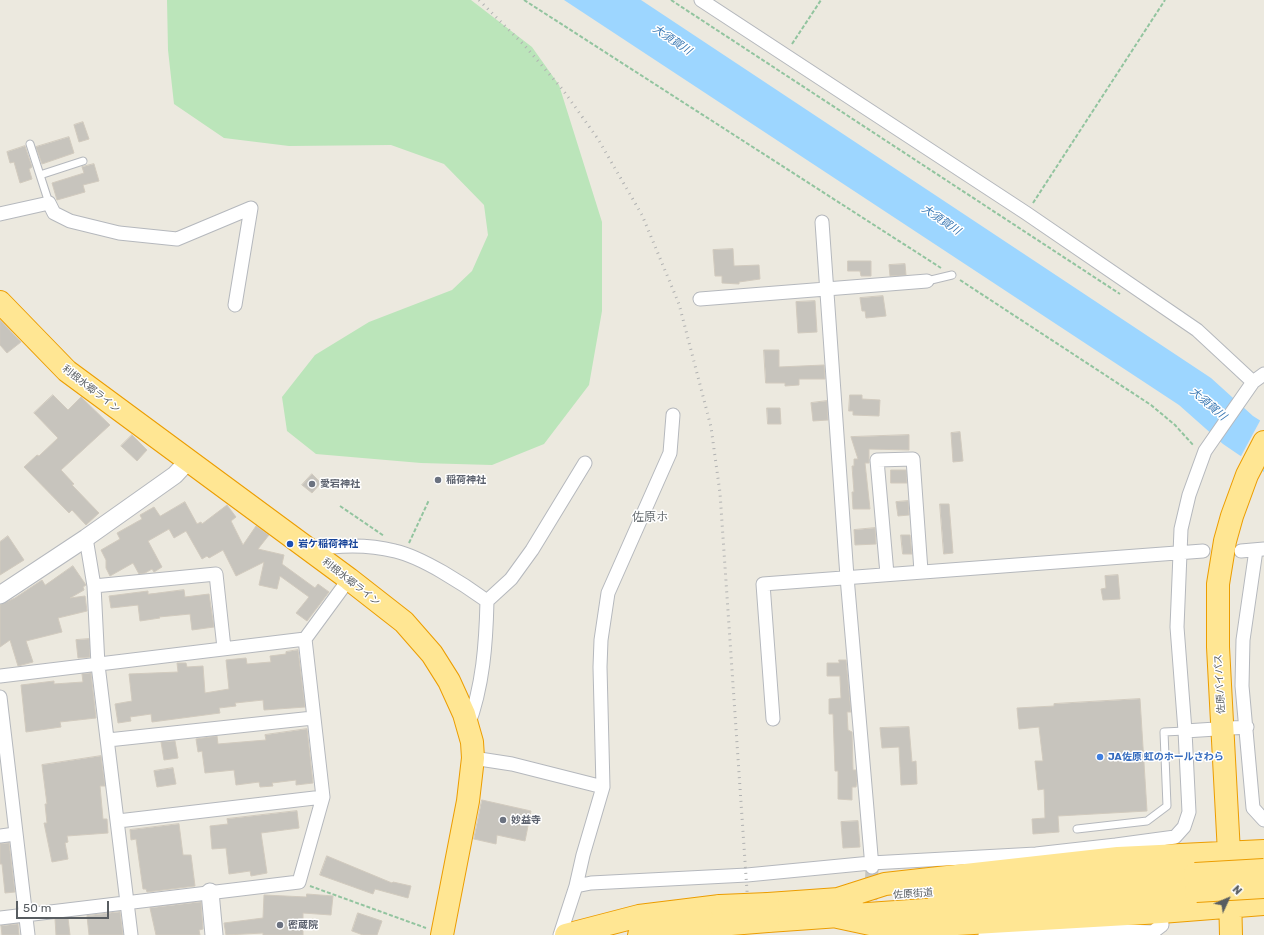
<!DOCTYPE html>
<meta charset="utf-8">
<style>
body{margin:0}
#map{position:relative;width:1264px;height:935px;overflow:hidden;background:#ece9df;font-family:Rubik,sans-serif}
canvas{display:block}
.north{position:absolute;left:1208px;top:879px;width:40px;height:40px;-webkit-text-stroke:3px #fff;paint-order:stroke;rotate:46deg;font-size:11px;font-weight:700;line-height:16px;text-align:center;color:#585d61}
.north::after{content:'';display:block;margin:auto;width:14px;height:18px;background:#585d61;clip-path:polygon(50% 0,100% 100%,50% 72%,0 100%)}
.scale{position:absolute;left:16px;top:901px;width:93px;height:18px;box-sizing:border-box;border:2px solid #585d61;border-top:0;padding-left:5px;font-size:12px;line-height:14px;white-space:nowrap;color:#585d61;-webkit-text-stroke:3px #fff;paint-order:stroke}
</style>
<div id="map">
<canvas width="1264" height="935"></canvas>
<div class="north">N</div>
<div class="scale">50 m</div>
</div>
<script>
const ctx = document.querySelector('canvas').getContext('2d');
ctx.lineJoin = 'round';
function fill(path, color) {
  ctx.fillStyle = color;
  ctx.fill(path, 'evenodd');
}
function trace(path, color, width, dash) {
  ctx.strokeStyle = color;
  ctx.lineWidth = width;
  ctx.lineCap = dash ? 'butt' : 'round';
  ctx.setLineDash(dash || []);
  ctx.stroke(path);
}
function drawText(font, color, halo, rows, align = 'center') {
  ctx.font = font + ' Rubik,"Noto Sans JP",sans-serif';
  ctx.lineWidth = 3;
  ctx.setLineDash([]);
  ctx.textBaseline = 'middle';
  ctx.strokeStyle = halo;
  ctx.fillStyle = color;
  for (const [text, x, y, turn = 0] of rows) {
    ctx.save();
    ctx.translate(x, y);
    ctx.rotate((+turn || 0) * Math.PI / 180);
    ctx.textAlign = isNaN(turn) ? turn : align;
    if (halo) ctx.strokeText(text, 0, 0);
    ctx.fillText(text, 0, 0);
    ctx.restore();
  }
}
const green = new Path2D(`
 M 167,0 L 471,0 L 532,47 L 559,85 L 602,222 L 602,311 L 589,385 L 544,444 L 492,465 L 421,463 L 316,454 L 287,431 L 282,397 L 315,355 L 369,322 L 452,290 L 472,271 L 488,235 L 484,205 L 444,164 L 391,145 L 289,146 L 224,138 L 174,104 L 168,50 Z`);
const water = new Path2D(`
 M 564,0 L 641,0 L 1211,378 L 1253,416 L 1264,423 L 1264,472 L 1223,444 L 1179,405 Z`);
const pier = new Path2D(`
 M 1261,419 L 1264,421 L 1264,468 L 1262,473 L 1240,458 Z`);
const building = new Path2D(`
 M 83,122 L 89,139 L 79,142 L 74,125 Z
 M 69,137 L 74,153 L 42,164 L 36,147 Z
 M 25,146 L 32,167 L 29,169 L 32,179 L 20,183 L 14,162 L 10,163 L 7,152 Z
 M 94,164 L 99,181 L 83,185 L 85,192 L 57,200 L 52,183 L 84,173 L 82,167 Z
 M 733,249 L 734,266 L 759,265 L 760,279 L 739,282 L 739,284 L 722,283 L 722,276 L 715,276 L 713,250 Z
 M 848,261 L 871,261 L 871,276 L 861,276 L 860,271 L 848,271 Z
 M 905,264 L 906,275 L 890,276 L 889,265 Z
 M 883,296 L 886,316 L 866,318 L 865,311 L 862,311 L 860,298 Z
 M 815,301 L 817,332 L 798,333 L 796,302 Z
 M 0,320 L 21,342 L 7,353 L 0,345 Z
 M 764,350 L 779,350 L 779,367 L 824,365 L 825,379 L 799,379 L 799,385 L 785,386 L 785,383 L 766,383 Z
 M 53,395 L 68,410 L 81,397 L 110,425 L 61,470 L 74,484 L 72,485 L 99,513 L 86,525 L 72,510 L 69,513 L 24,467 L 37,455 L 39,456 L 58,438 L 34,413 Z
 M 850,395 L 862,395 L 862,399 L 880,400 L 879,416 L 853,415 L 853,411 L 849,411 Z
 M 827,401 L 828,420 L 813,421 L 811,403 Z
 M 767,408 L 780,408 L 781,424 L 768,424 Z
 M 960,432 L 963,461 L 953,462 L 951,433 Z
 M 132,435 L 147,450 L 137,461 L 121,446 Z
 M 909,435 L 909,450 L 869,449 L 869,463 L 865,463 L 870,509 L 853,509 L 852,492 L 854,492 L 852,466 L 854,466 L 854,459 L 858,459 L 851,437 Z
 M 891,470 L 906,470 L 907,483 L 891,483 Z
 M 312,474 L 321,483 L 312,493 L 302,485 Z
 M 908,501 L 909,515 L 898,516 L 896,502 Z
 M 185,502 L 197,524 L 201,522 L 202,524 L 227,505 L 236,517 L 231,521 L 243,545 L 256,526 L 269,535 L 258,549 L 284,555 L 282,564 L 315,588 L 318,584 L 329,592 L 307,621 L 296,613 L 309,597 L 280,576 L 277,589 L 259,585 L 264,562 L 236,576 L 223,550 L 209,558 L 207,556 L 202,559 L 186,531 L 174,538 L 169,529 L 148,541 L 162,567 L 154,572 L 152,569 L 145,573 L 139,574 L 133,563 L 110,576 L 106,568 L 106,560 L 101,550 L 120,539 L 117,533 L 142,519 L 140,515 L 154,507 L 160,516 Z
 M 940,504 L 949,504 L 953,553 L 944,554 Z
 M 875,528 L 876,544 L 855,545 L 854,530 Z
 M 901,535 L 910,535 L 912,554 L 903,554 Z
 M 8,536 L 24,560 L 0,575 L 0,542 Z
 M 73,566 L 86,585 L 83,587 L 84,590 L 70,598 L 85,596 L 87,611 L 58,618 L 62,632 L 26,641 L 33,662 L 18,666 L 10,640 L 0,647 L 0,605 L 15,598 L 42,580 L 45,585 Z
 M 1118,575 L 1120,599 L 1103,600 L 1101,589 L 1106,588 L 1105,576 Z
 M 184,590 L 185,597 L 209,594 L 214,627 L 192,630 L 190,614 L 159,617 L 160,618 L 140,621 L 138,605 L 111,608 L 109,596 L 148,591 L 148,594 Z
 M 89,639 L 90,657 L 78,658 L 76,640 Z
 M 298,650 L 305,707 L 264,710 L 263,700 L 235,703 L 236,706 L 219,708 L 220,713 L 152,722 L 151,714 L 130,717 L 131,721 L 118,723 L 115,704 L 132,701 L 129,674 L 178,672 L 177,663 L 186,663 L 187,667 L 203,666 L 205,693 L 229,689 L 226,660 L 246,658 L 247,664 L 271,662 L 270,656 L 286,654 L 286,652 Z
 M 839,660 L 846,660 L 851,712 L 847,712 L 848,730 L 852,732 L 853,770 L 856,770 L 857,781 L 856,787 L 852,787 L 852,800 L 838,799 L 838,771 L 835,771 L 833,714 L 829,714 L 829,699 L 841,698 L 840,679 L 840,676 L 827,676 L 827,663 L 839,663 Z
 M 91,673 L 96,718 L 60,722 L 61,727 L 26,732 L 21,685 L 54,681 L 54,684 L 83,682 L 82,674 Z
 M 1140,699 L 1147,811 L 1058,816 L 1059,832 L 1033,834 L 1032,819 L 1045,818 L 1044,789 L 1038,790 L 1035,761 L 1043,761 L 1039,727 L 1019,729 L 1017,708 L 1054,706 L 1054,704 Z
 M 909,727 L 912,762 L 916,761 L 917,784 L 901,785 L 899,747 L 882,748 L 880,728 Z
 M 307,729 L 313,783 L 296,785 L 296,780 L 272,783 L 273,786 L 260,787 L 259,782 L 236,785 L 234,770 L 205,773 L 202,751 L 198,752 L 196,739 L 217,736 L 218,744 L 266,740 L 265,735 Z
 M 175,741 L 178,758 L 164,760 L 161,742 Z
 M 101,756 L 105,786 L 100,786 L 103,819 L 107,819 L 108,833 L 67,836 L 68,842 L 65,843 L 68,859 L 52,862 L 44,823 L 47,823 L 45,804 L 47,804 L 42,765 Z
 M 173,768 L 176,784 L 157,787 L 154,771 Z
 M 482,800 L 531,811 L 525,841 L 497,835 L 496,844 L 474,839 Z
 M 297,811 L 299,828 L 261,833 L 267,873 L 251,876 L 250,871 L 229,874 L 226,848 L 212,849 L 210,826 L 228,824 L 227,819 Z
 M 858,821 L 860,847 L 843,848 L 841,822 Z
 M 179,824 L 183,855 L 191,855 L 195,886 L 147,892 L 146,889 L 143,889 L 136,839 L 131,840 L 130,830 Z
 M 9,843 L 15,892 L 5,893 L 2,864 L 0,864 L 0,844 Z
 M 327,856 L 392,883 L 393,882 L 411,886 L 408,898 L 375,889 L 373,894 L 320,875 Z
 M 307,894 L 333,896 L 331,915 L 303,913 L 303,935 L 263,935 L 263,933 L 226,935 L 224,923 L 263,918 L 264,895 L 306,897 Z
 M 201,902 L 203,929 L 199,930 L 200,935 L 156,935 L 150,908 Z
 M 120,912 L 123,935 L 89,935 L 87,916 Z
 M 358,913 L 382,921 L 377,935 L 363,935 L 352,931 Z
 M 68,918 L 70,935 L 56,935 L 55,919 Z
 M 18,924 L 19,935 L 2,935 L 1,926 Z`);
const minorTunnel = new Path2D(`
 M 870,919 L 872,867`);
const path = new Path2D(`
 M 524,0 L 941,268
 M 671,0 L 1120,294
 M 792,44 L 821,0
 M 1033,203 L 1165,0
 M 960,280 L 1151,405 L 1175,425 L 1194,446
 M 340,506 L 384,536
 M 409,543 L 429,500
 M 310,886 L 426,928`);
const service = new Path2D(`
 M 30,144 L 49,203
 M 40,175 L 83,161
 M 927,281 L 952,275
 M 1077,829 L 1147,821 L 1167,806 L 1164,732 L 1185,731`);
const minor = new Path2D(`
 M 701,0 L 1026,213 L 1197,330 L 1253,382 L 1205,451 L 1189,495 L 1181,529 L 1177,627 L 1185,731 L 1189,812 L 1184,827 L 1175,837 L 1116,845 L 1118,858
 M 0,214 L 49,203 L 54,213 L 70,221 L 119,233 L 177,239 L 251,208 L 235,305
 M 822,222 L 847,577 L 872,867
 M 700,299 L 927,281
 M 1253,382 L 1264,374
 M 86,538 L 94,586 L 98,665 L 131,935
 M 309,550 C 337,545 368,544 395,551 C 422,557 465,585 487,601 C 486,644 483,686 468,726
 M 1256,550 L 1243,640 L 1242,686 L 1253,808 L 1264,820
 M 1241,551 L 1264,549
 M 887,574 L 877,460 L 913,459 L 921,571
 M 94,586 L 216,574 L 224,648
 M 487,601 L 511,579 L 532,550 L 585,463
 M 0,676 L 305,639 L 349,579
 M 0,697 L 28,935
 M 773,719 L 763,584 L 1203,551
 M 1185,731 L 1247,727
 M 108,740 L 313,718
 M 473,758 L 512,764 L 603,787
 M 118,821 L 323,797
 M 0,836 L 15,834
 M 576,886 L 583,855 L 603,787 L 600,667 L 601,640 L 608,593 L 670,453 L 673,415
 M 0,918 L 299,882 L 323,797 L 305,639
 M 560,935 L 576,886 L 591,883 L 747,875 L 871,863 L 1036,854 L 1116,845
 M 985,935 L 1071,929 L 1153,932 L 1162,925 L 1161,912`);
const tertiary = new Path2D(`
 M 0,595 L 86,538 L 175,475 L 188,461
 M 210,892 L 214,935`);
const trunk = new Path2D(`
 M 0,302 L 67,371 L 349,579 L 404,622 L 432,654 L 449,681 L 464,714 L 472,742 L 473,758 L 468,801 L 442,935
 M 937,892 L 1195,874
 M 838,899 L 885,884 L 1118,858 L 1264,851
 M 768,904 L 853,898
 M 833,916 L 889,928 L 1161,912 L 1264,904
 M 768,921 L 1196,891
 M 566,935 L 639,916 L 720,906
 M 639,935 L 719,925
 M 1231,935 L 1229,853 L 1218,647 L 1218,584 L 1225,541 L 1232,516 L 1247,475 L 1264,442`);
const rail = new Path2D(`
 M 479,0 L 525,46 L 563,90 L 598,139 L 642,215 L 679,304 L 711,427 L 720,493 L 750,935`);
const trunkBridge = new Path2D(`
 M 1195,874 L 1264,870
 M 1196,891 L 1264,887
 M 720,906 L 768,904
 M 719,925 L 768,921`);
const markers = [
 [438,480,4,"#6b7280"],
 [312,484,4,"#6b7280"],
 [290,544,4,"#1a4fb4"],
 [1100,757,4,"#3f7fe0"],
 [503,820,4,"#6b7280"],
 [280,925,4,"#6b7280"]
];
const streetNames = [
 ["利根水郷ライン",91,389,38],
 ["利根水郷ライン",351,582,38],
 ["佐原バイパス",1220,684,-93],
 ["佐原街道",913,894,-4]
];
const worshipNames = [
 ["稲荷神社",446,480],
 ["愛宕神社",320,484],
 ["妙益寺",511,820],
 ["密蔵院",288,925]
];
const transitNames = [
 ["岩ケ稲荷神社",298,544]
];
const shopNames = [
 ["JA佐原 虹のホールさわら",1108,757]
];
const waterNames = [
 ["大須賀川",672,40,34],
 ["大須賀川",941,220,34],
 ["大須賀川",1208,404,41]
];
const quarterNames = [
 ["佐原ホ",650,518]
];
fill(green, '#bbe5ba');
fill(water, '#9dd6ff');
fill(pier, '#ece9df');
fill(building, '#c7c4bd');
trace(building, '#d1cabe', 1);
trace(minorTunnel, '#c7c6c0', 13, [13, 6]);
trace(service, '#b5b8bd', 9);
trace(minor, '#b5b8bd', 15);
trace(tertiary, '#b5b8bd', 19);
trace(trunk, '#ec9d00', 24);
trace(path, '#92c49f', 2, [4, 2]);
trace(service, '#fff', 7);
trace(minor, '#fff', 13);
trace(tertiary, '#fff', 17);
trace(trunk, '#ffe693', 22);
trace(rail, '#b1b2b2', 3, [1, 5]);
trace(trunkBridge, '#ec9d00', 24, []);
trace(trunkBridge, '#ffe693', 22);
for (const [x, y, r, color] of markers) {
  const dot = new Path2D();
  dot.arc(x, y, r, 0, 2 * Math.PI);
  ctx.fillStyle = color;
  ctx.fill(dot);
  trace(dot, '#fff', 1.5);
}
drawText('10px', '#585d61', '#fff', streetNames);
drawText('bold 10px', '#5b616d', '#fff', worshipNames, 'left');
drawText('bold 10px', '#164399', '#fff', transitNames, 'left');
drawText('bold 10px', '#366cbe', '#fff', shopNames, 'left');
drawText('italic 11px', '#3877b3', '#fff', waterNames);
drawText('12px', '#696f73', '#fff', quarterNames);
</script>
